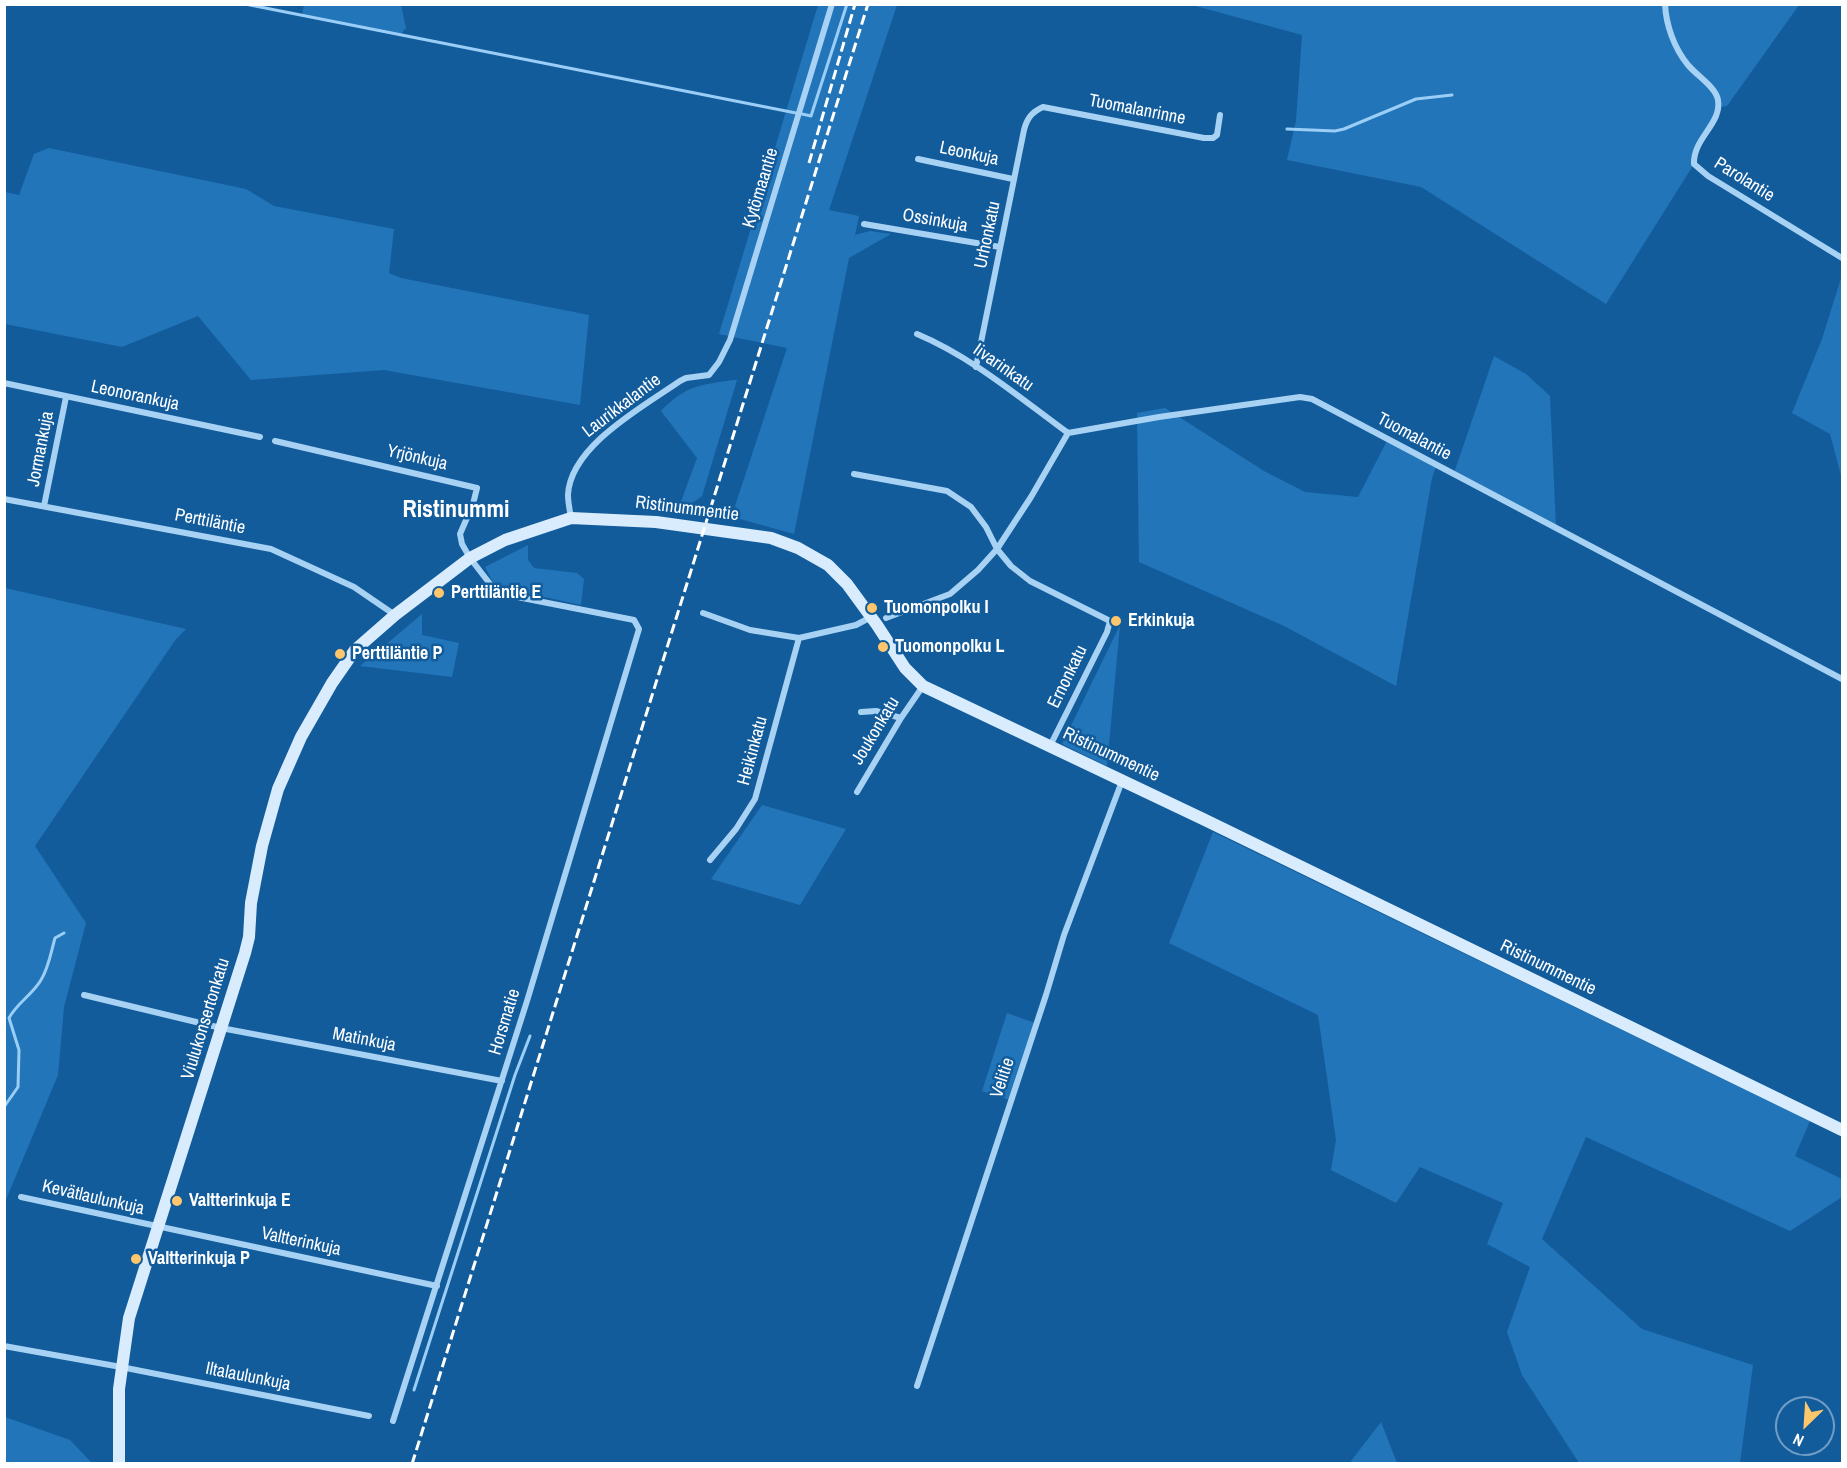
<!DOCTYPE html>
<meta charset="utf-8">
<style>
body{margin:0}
#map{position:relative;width:1847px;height:1468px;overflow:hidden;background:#135c9c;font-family:"Archivo Narrow",sans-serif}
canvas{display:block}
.frame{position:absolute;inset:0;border:6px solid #fff;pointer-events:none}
.north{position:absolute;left:1775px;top:1396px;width:60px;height:60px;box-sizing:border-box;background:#135c9c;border:2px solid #719dc4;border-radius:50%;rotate:205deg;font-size:16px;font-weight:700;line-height:24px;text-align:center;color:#fff}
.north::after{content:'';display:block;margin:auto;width:21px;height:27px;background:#ffc66b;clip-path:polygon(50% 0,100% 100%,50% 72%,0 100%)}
</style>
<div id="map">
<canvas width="1847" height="1468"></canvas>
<div class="frame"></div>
<div class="north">N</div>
</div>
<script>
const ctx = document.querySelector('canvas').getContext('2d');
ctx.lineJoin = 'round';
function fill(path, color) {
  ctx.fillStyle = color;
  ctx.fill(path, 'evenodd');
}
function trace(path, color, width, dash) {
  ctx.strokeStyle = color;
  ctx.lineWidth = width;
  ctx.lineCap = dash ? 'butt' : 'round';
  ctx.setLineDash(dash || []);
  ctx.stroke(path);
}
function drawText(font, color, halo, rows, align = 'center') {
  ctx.font = font + ' "Archivo Narrow",sans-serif';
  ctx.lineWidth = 5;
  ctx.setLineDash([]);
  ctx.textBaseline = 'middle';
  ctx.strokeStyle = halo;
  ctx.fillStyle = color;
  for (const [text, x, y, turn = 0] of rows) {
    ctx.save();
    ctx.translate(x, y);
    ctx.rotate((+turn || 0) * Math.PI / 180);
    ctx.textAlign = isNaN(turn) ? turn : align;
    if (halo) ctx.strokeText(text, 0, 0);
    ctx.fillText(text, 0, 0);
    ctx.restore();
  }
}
const green = new Path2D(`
 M 304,5 L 401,5 L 406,28 L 400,35 L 302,15 Z
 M 818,5 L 897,5 L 829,210 L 859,216 L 855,235 L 870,231 L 891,234 L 849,258 L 794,534 L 740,519 L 735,506 L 787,348 L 719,334 Z
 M 1192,5 L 1799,5 L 1727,106 L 1717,108 L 1703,136 L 1694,164 L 1606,304 L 1421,187 L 1287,160 L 1296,121 L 1302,35 Z
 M 49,148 L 246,189 L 274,206 L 394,229 L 389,273 L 401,278 L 589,315 L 580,405 L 384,370 L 251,380 L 198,316 L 122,347 L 5,324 L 5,192 L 19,195 L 34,154 Z
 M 1842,275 L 1842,479 L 1830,434 L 1792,413 L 1822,339 Z
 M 1494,356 L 1526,374 L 1550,396 L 1556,527 L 1454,473 Z
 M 733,380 L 737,380 L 702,496 L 676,515 L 697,458 L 661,411 C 685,386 699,385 733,380 Z
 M 1165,408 L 1264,471 L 1305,492 L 1358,497 L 1389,437 L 1437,464 L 1432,478 L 1396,686 L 1284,626 L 1139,562 L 1137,413 Z
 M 528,545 L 528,560 L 534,568 L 577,573 L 584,579 L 581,605 L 495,586 L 485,567 Z
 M 5,588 L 186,629 L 176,639 L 35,846 L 86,923 L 64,1007 L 58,1075 L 5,1202 Z
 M 422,614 L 422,635 L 459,643 L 452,677 L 360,666 Z
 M 1120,625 L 1107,766 L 1062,744 Z
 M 762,805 L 846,829 L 800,905 L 711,879 Z
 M 1213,832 L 1810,1121 L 1795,1156 L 1842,1179 L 1842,1197 L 1790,1231 L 1586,1137 L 1542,1239 L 1642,1329 L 1753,1365 L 1740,1463 L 1579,1463 L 1522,1375 L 1507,1332 L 1530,1267 L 1487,1244 L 1503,1203 L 1420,1167 L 1396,1203 L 1331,1170 L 1336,1140 L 1318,1015 L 1169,943 Z
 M 1007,1013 L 1035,1023 L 1009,1100 L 982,1091 Z
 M 5,1417 L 70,1440 L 92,1463 L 5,1463 Z
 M 1381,1422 L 1397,1463 L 1351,1463 L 1351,1461 Z`);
const stream = new Path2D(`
 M 245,4 L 796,113
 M 802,114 L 811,116 L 847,4
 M 1287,129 L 1335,131 L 1344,129 L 1416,99 L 1452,95
 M 4,1107 L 18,1087 L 19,1050 L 9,1018 C 17,1003 33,994 41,980 C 49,967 51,952 55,938 L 64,933
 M 414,1390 L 515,1075 L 530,1036`);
const street = new Path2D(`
 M 1665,4 C 1666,25 1674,48 1688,65 C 1696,75 1716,87 1718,100 C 1722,124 1693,138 1694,164 L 1708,176 L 1842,258
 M 918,159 L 1013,179
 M 864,224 L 1000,247
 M 917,334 C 972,357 1020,398 1068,433
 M 976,367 L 1024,130 C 1027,118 1032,112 1043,107 L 1204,138 L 1213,138 L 1217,135 L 1220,115
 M 4,383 L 260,437
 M 275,441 L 477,488 L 473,504 L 460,534 L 462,544 L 470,558 L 497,593 L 634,620 L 639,629 L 527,1001 L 393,1421
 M 854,474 L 947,491 L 971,507 L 986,527 L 997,549 L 1011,566 L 1030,581 L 1110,621 L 1107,632 L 1050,746
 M 4,499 L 271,549 L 354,587 L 395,615
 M 44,506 L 66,397
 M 571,518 C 570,511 568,503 568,495 C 570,446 644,406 680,381 L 686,378 L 709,375 L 719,362 L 730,340 L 832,4
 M 703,613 L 750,630 L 799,638 L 856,625 L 871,617
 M 886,618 L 950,594 L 978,570 L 997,549 L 1031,497 L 1068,433 L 1159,417 L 1300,397 L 1312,399 L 1842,679
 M 861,712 L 876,711 L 901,718
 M 857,792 L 901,718 L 923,686
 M 710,860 L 736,829 L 755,799 L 799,638
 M 84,995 L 221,1028 L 502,1081
 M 21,1197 L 437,1286
 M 4,1346 L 121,1367 L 369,1416
 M 917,1386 L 1046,995 L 1064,935 L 1122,781`);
const secondary = new Path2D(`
 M 119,1464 L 119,1389 L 129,1318 L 245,953 L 249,937 L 251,903 L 262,846 L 278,789 L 301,737 L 332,683 L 355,650 L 395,615 L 470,558 L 505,540 L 571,518 L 656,522 L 771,538 L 798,548 L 828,565 L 847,584 L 877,625 L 905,668 L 923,686 L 1203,819 L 1842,1130`);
const rail = new Path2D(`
 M 809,163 L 855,4
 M 412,1464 L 868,4`);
const markers = [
 [439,593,6,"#ffc66b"],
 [872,608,6,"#ffc66b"],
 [1116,621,6,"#ffc66b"],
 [883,647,6,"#ffc66b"],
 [340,654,6,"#ffc66b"],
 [177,1201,6,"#ffc66b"],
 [136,1259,6,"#ffc66b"]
];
const streetNames = [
 ["Tuomalanrinne",1137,110,11],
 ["Leonkuja",969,154,12],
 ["Parolantie",1744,180,32],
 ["Kytömaantie",761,188,-73],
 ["Ossinkuja",935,221,10],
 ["Urhonkatu",988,235,-78],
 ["Iivarinkatu",1003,368,35],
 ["Leonorankuja",135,396,12],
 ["Laurikkalantie",622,406,-37],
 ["Tuomalantie",1414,437,28],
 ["Jormankuja",41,449,-79],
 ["Yrjönkuja",417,458,13],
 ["Ristinummentie",687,509,7],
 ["Perttiläntie",210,522,11],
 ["Ernonkatu",1068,677,-64],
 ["Joukonkatu",876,731,-59],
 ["Heikinkatu",753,751,-75],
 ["Ristinummentie",1111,755,25],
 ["Ristinummentie",1548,968,26],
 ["Viulukonsertonkatu",206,1019,-73],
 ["Horsmatie",505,1022,-73],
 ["Matinkuja",364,1040,11],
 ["Velitie",1003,1078,-72],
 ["Kevätlaulunkuja",93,1198,13],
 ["Valtterinkuja",301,1242,12],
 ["Iltalaulunkuja",248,1377,11]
];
const poiNames = [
 ["Perttiläntie E",451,593],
 ["Tuomonpolku I",884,608],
 ["Erkinkuja",1128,621],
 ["Tuomonpolku L",895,647],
 ["Perttiläntie P",352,654],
 ["Valtterinkuja E",189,1201],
 ["Valtterinkuja P",148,1259]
];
const districtNames = [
 ["Ristinummi",456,511]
];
fill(green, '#2275b9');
trace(stream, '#9acef7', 3);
trace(street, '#a8d2f4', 6);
trace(secondary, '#d8ecfd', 12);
trace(rail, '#fff', 3, [10, 4.5]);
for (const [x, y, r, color] of markers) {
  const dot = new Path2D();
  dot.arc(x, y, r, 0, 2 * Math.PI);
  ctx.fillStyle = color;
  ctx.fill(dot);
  trace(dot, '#135c9c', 2);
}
drawText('18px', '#fff', '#135c9c', streetNames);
drawText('bold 18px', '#fff', '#135c9c', poiNames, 'left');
drawText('bold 24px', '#fff', '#135c9c', districtNames);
</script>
